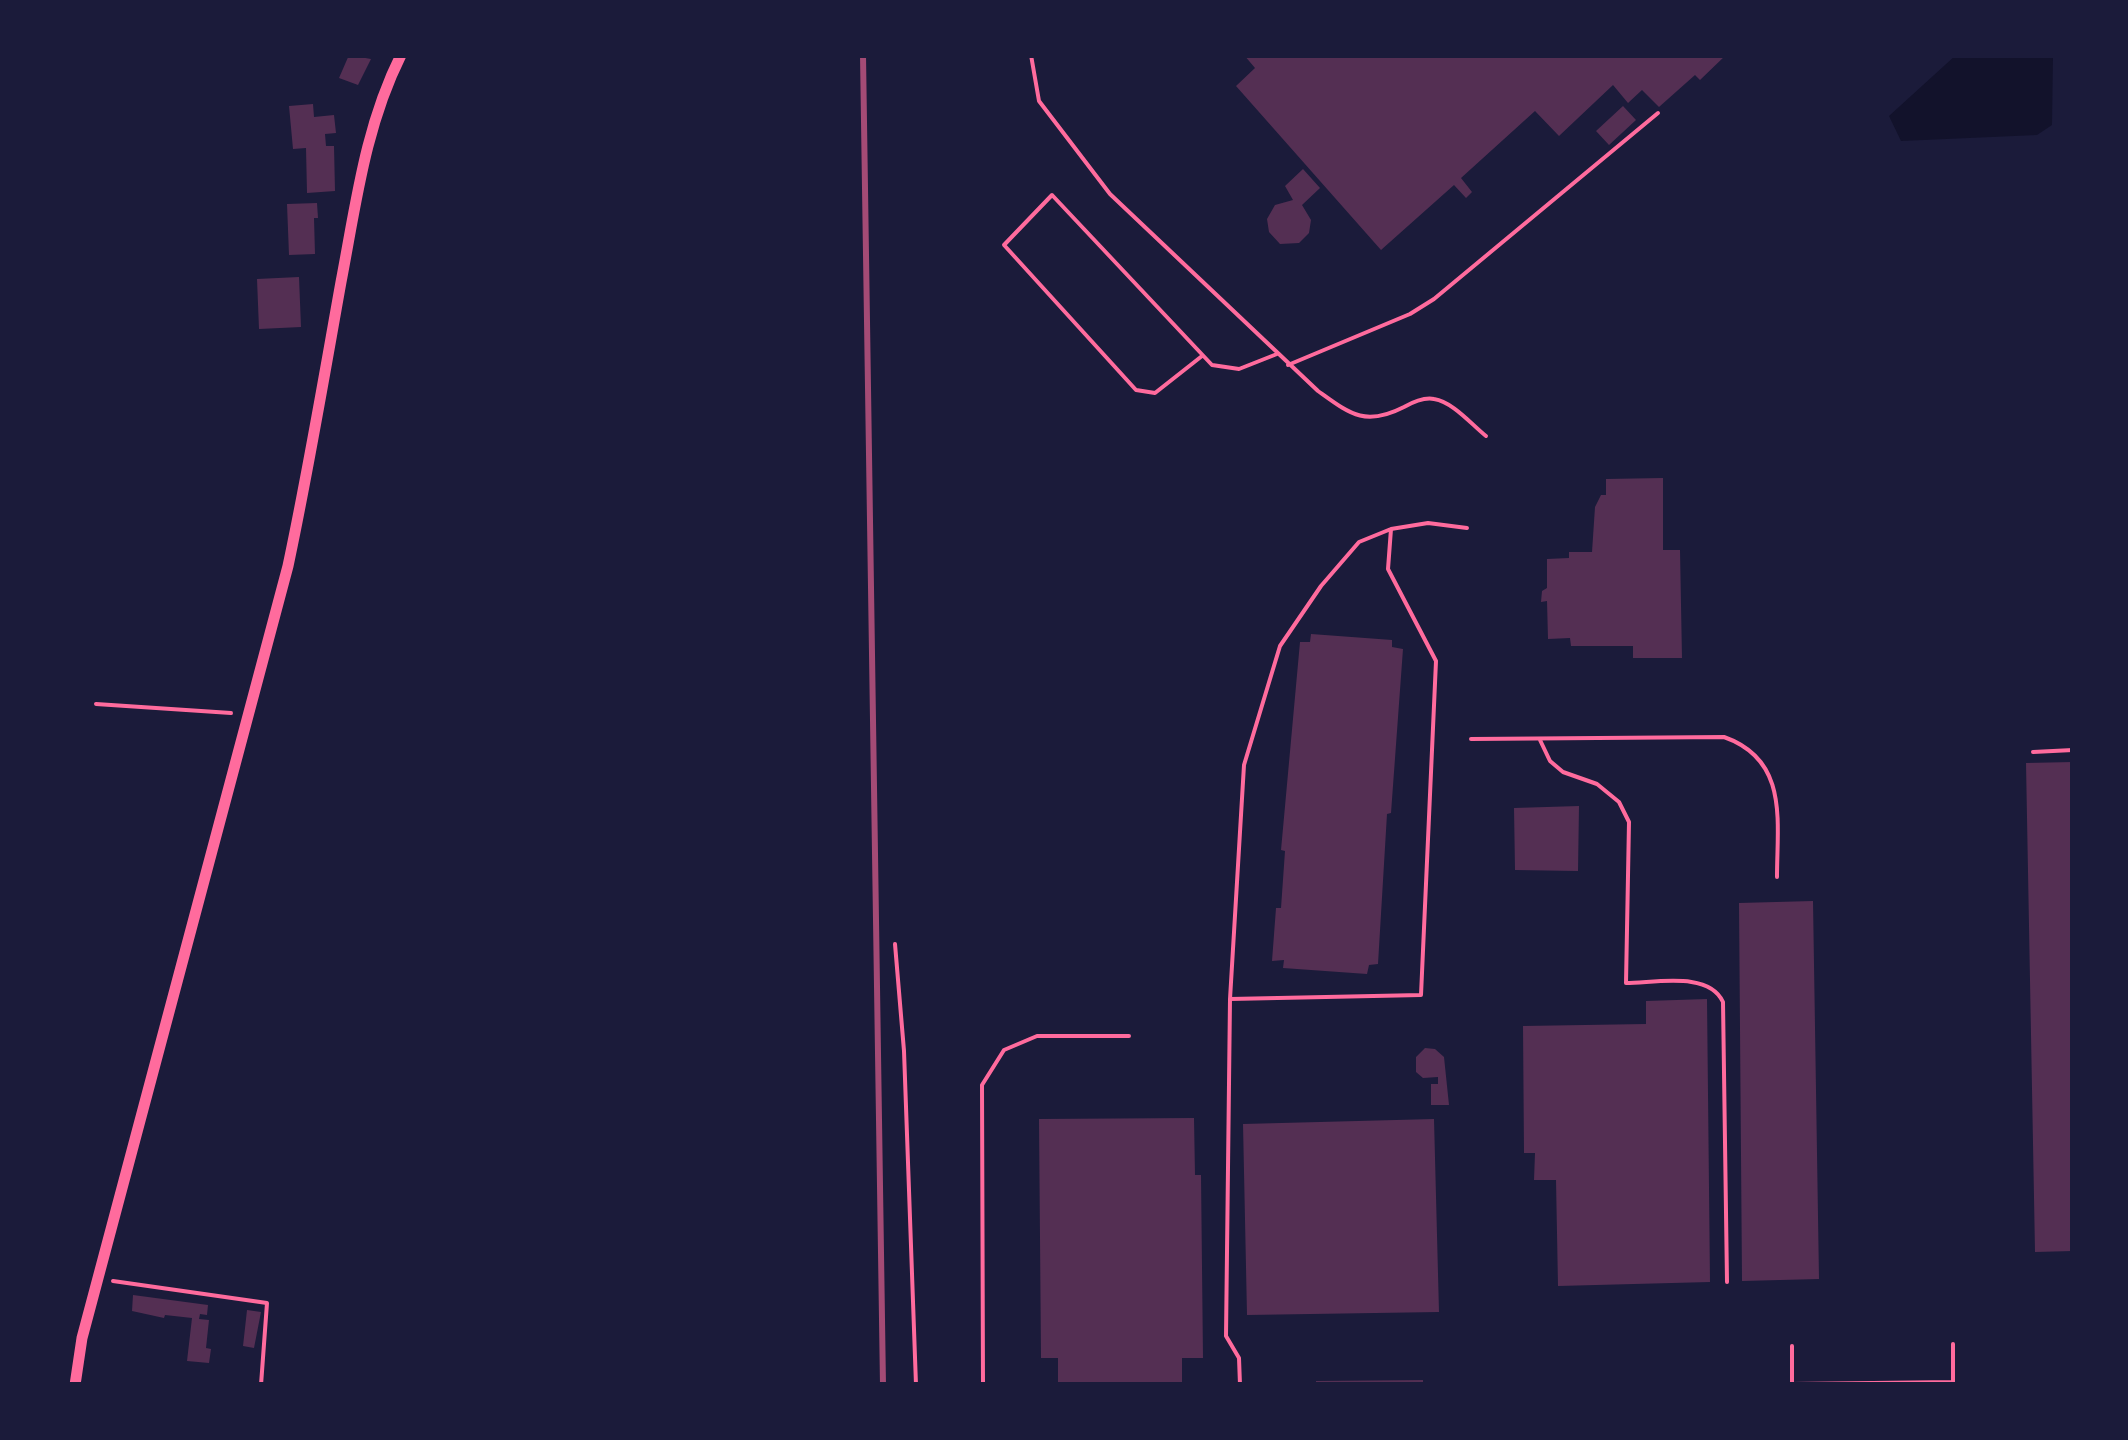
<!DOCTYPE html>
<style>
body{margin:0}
#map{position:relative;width:2128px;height:1440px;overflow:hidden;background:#1b1b3a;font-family:Jost,sans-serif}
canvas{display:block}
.frame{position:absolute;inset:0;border:58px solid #1b1b3a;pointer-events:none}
</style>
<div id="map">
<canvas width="2128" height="1440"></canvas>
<div class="frame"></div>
</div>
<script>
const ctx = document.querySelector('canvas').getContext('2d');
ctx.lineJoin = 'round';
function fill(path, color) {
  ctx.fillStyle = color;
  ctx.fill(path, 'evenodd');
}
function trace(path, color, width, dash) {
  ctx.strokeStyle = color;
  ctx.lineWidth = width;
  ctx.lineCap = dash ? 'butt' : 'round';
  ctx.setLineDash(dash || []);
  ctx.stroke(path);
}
const water = new Path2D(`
 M 1956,55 L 2053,55 L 2052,125 L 2037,135 L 1901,141 L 1889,116 Z`);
const building = new Path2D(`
 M 349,55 L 371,59 L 358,85 L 339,78 Z
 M 1244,55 L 1726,55 L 1700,80 L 1695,75 L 1659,107 L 1642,90 L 1628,103 L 1613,85 L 1559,136 L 1535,111 L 1461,178 L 1472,192 L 1466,198 L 1454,185 L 1381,250 L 1236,86 L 1255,68 Z
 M 313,104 L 314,117 L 334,115 L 336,133 L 325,134 L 326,146 L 334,146 L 335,191 L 307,193 L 306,148 L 293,149 L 289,106 Z
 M 1623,106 L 1636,120 L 1609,145 L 1596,131 Z
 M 1303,169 L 1320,188 L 1302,205 L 1311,220 L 1309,233 L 1299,243 L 1280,244 L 1269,232 L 1267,219 L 1275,205 L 1293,200 L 1285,186 Z
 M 317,203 L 318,218 L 314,218 L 315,254 L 289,255 L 287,204 Z
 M 299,277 L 301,327 L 259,329 L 257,279 Z
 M 1663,478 L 1663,550 L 1680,550 L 1682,658 L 1633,658 L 1633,646 L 1571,646 L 1570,638 L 1548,639 L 1547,601 L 1541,602 L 1542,591 L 1547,588 L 1547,559 L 1569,558 L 1569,552 L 1592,552 L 1595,507 L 1601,495 L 1606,495 L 1606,479 Z
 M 1311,634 L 1392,640 L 1392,647 L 1403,649 L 1391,813 L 1387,814 L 1378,964 L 1369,965 L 1367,974 L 1283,968 L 1284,960 L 1272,961 L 1276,908 L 1281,908 L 1285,851 L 1281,850 L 1300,642 L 1310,642 Z
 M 2073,762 L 2073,1251 L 2035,1252 L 2026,763 Z
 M 1579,806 L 1578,871 L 1515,870 L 1514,808 Z
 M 1813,901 L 1819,1279 L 1742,1281 L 1739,903 Z
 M 1707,999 L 1710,1282 L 1558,1286 L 1556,1180 L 1534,1180 L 1535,1153 L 1524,1153 L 1523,1026 L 1646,1024 L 1646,1001 Z
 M 1425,1048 L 1435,1049 L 1444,1057 L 1449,1105 L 1431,1105 L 1431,1084 L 1438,1084 L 1438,1077 L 1423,1078 L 1416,1072 L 1416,1057 Z
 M 1194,1118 L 1195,1175 L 1201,1175 L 1203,1358 L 1182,1358 L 1182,1385 L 1058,1385 L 1058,1358 L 1041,1358 L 1039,1119 Z
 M 1434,1119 L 1439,1312 L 1247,1315 L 1243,1124 Z
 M 133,1295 L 208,1305 L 207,1315 L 200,1314 L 199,1319 L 209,1320 L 206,1348 L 211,1349 L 209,1363 L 187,1361 L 192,1318 L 165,1315 L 164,1318 L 132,1311 Z
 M 247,1310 L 261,1312 L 254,1348 L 243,1346 Z
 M 1423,1380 L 1423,1385 L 1316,1385 L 1316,1381 Z`);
const path = new Path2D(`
 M 96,704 L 231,713
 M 895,944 L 904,1051 L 916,1385
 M 113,1281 L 267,1303 L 261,1385`);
const service = new Path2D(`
 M 1031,55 L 1039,101 L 1110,194 L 1318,391 C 1350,414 1365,427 1404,407 C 1413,402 1424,397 1434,399 C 1453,402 1471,424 1486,436
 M 1202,356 L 1155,393 L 1136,390 L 1004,245 L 1052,195 L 1212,365 L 1239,369 L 1277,354
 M 1288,365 L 1410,314 L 1434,299 L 1658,113
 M 1471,739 L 1724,737 C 1789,760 1777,821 1777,877
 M 1540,740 L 1550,761 L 1563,772 L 1597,784 L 1619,802 L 1629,822 L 1626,983 C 1655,983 1709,971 1723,1002 L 1727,1282
 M 2033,752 L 2073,750
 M 1230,999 L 1421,995 L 1436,661 L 1388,569 L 1391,529
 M 1953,1344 L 1953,1385
 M 1792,1346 L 1792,1384 L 1953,1382
 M 983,1385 L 982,1085 L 1004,1050 L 1037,1036 L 1129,1036
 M 1240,1385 L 1239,1358 L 1226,1336 L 1230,999 L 1244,765 L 1280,646 L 1321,586 L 1359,542 L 1391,529 L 1428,523 L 1467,528`);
const tertiary = new Path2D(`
 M 75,1385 L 82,1338 L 288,566 C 308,472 324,377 341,282 C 356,204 365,127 401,55`);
const rail = new Path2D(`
 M 863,55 L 883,1385`);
fill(water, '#12122b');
fill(building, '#542f53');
trace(path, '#ff6b9d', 4);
trace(service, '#ff6b9d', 4);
trace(tertiary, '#ff6b9d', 11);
trace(rail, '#a44b75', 6);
</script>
